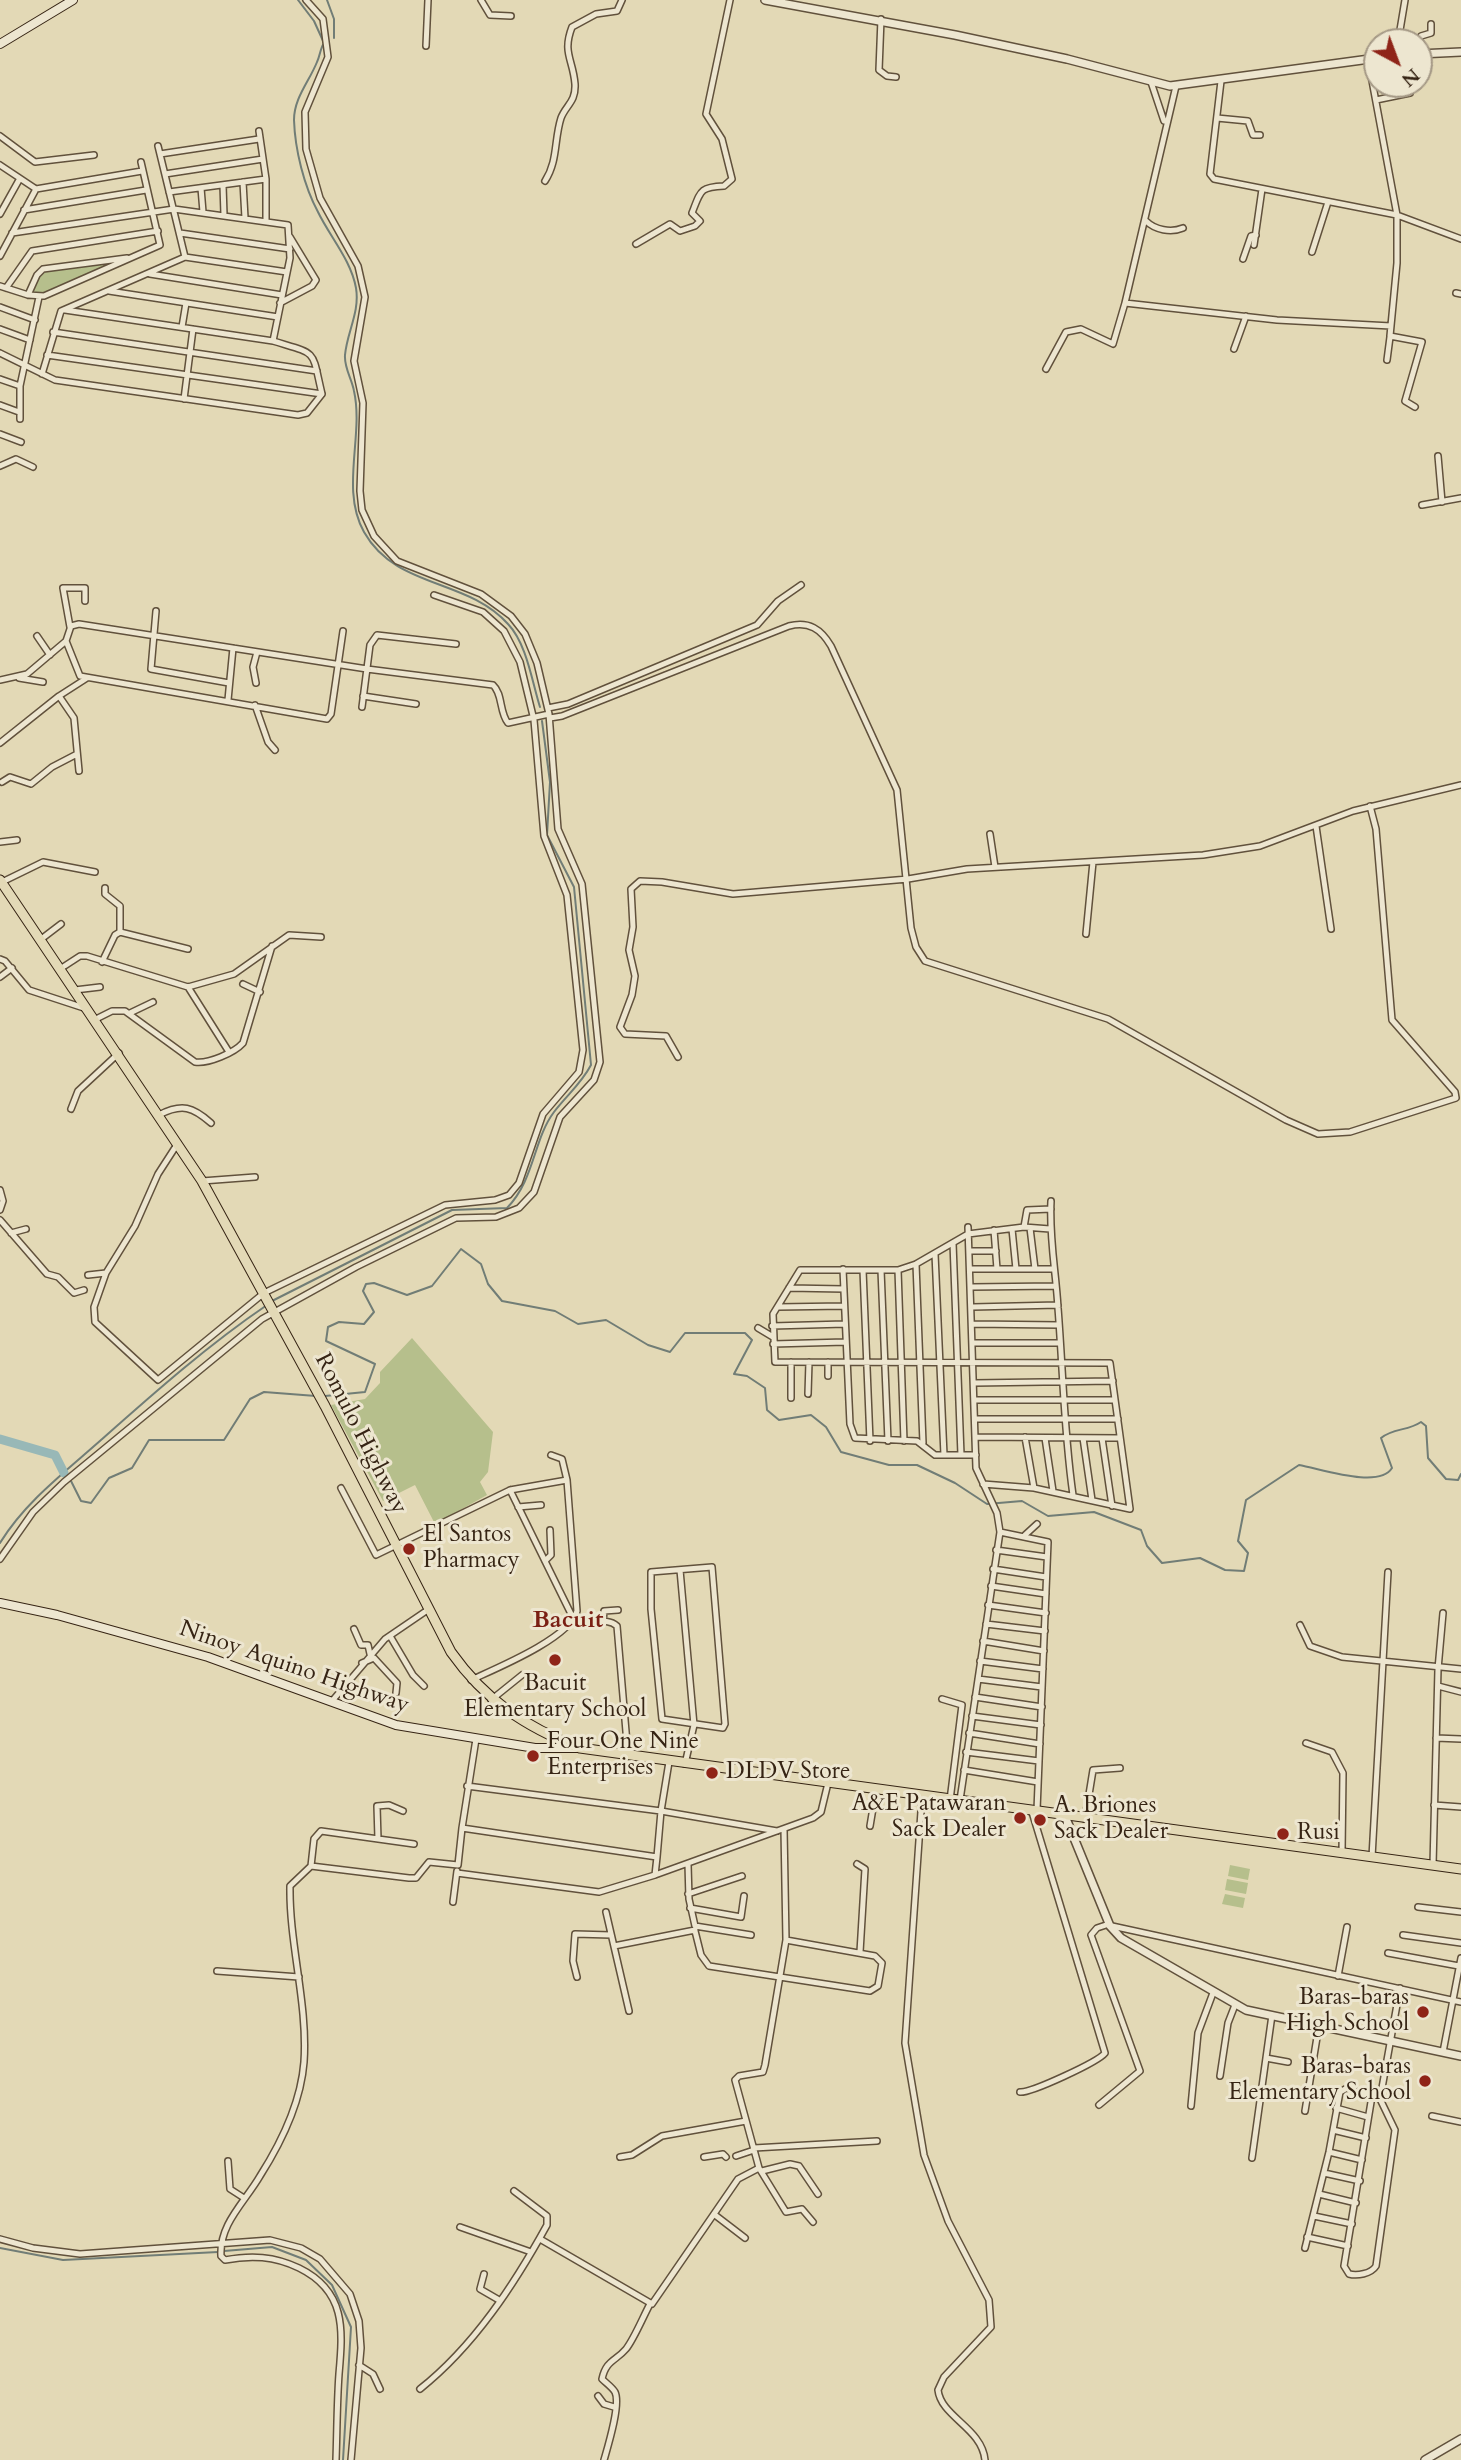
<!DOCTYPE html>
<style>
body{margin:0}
#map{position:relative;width:1461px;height:2460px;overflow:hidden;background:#e3d9b6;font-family:Cardo,serif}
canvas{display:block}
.north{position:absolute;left:1363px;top:28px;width:70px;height:70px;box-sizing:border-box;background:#ede6d0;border:2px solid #a49885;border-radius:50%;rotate:139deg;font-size:19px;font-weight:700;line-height:28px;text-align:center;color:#362414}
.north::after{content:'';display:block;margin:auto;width:24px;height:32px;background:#8f2418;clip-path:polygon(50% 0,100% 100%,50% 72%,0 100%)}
</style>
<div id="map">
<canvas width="1461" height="2460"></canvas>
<div class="north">N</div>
</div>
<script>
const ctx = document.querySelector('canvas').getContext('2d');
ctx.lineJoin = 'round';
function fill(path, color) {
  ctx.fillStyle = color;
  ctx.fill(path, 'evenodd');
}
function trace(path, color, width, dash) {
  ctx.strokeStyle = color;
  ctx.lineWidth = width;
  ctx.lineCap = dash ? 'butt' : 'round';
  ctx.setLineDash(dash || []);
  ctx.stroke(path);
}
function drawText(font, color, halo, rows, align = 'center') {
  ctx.font = font + ' Cardo,serif';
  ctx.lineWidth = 6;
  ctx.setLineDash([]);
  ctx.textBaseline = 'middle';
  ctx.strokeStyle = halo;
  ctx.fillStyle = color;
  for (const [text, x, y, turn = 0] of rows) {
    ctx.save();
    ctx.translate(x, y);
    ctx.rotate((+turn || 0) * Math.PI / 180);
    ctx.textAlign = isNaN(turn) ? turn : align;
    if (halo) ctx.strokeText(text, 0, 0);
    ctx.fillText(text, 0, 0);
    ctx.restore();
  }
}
const green = new Path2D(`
 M 133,256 L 40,300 L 29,295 L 44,269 Z
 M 412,1338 L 493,1432 L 488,1472 L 480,1482 L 487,1495 L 435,1524 L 415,1485 L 383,1501 L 331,1405 L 365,1399 L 380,1383 L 380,1372 Z
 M 1230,1865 L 1250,1869 L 1248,1880 L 1228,1876 Z
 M 1227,1879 L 1248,1883 L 1246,1894 L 1225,1890 Z
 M 1225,1894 L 1245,1898 L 1243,1908 L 1222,1904 Z`);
const stream = new Path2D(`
 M 298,0 L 314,21 L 324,43 C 320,49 320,56 317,62 C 309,82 294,98 294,120 C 295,150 304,186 318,212 C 330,237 351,260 356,288 C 360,312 347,332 345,355 C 344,368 352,379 354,391 C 364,436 340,489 364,532 C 396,589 467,578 508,624 C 527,644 532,682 540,707
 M 327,0 L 334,19 L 334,38
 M 272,1301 L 452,1210 L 507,1208 C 535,1179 533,1140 554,1112 C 567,1095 581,1084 591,1065 L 574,887 L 547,835 L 550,782 L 542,721
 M 325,1396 L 365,1392 L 375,1364 L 326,1341 L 328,1327 L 339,1322 L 364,1324 L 374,1312 L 363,1291 L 366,1284 L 374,1283 L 407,1295 L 432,1286 L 461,1249 L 481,1264 L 488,1284 L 502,1301 L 555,1311 L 578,1324 L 606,1320 L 648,1345 L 670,1352 L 685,1333 L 745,1333 L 752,1340 L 734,1374 L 747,1376 L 765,1388 L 767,1410 L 779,1420 L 811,1415 L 826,1427 L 841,1452 L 889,1465 L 917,1465 L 955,1483 L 987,1504 L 1022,1501 L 1048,1516 L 1094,1512 L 1141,1530 L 1147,1546 L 1162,1563 L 1200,1558 L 1225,1570 L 1244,1571 L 1248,1553 L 1238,1541 L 1246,1500 L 1299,1465 C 1322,1469 1379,1489 1392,1468 L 1381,1438 C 1393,1428 1408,1431 1421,1422 L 1426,1426 L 1428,1458 L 1446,1479 L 1458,1480 L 1461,1474
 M 71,1481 L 81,1501 L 91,1503 L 109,1478 L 132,1468 L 149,1440 L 224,1440 L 250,1399 L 264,1392 L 316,1396
 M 0,1543 C 25,1502 65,1472 101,1440 C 154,1393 208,1345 267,1305
 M 0,2248 L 63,2260 L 218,2252
 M 224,2251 L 272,2247 L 306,2260 L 332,2285 L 351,2327 L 343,2460`);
const river = new Path2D(`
 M 0,1439 L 55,1455 L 64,1473`);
const minor = new Path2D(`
 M 481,0 L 490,15 L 511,16
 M 881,19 L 879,70 L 887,76 L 896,77
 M 1398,42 L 1405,0
 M 1418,42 L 1421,36 L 1431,33 L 1431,24
 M 426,46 L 428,0
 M 1368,59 L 1397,215 L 1397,263 L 1390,336 L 1422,342 L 1405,401 L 1415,407
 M 1221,81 L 1210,174 L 1214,179 L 1397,215 L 1461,239
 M 1151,82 L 1164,121
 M 1376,100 L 1410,93
 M 1217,118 L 1248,121 L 1253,135 L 1260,135
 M 259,131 L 266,179 L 266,222
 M 0,136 L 35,162 L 94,155
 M 158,146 L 185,257
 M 160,154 L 259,139
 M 0,165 L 36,189 L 142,171
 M 165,174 L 263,159
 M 545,181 C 558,161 554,140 561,118 C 566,105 576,102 575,84 C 573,59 562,53 572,27 L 596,14 L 617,11 L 622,0
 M 243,182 L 245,218
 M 223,185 L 224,215
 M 201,188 L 203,212
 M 169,192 L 266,179
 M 24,210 L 146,190
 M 0,214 L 19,180
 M 1146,221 C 1155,230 1171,233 1183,228
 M 12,233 L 174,209 L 288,225 L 290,258 L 273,341
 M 180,233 L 290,249
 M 636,244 L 670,224 L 680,231 L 695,226 L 700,221 L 692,213 C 701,190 700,187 724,186 L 732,179 L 722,139 L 706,114 L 730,0
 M 1254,245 L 1262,189
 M 1312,252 L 1328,202
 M 0,256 L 36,189
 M 1243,259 L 1251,236 L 1256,235
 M 150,274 L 282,295
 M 0,286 L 28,295 L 44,296 L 160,245 L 141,162
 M 6,288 L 32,251 L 158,231
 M 109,291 L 278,317
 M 1456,293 L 1461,294
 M 28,295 L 37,275 L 43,269 L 127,258
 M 280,303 L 312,286 L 316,280 L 290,237
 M 1125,303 L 1176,86
 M 0,307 L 35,320
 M 182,327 L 186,303
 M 0,329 L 30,340
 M 53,332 L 317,371
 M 1234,349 L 1246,316
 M 0,353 L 55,380 L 298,415 L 307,413 L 322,394 C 311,348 319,355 273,341 L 65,310
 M 47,355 L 322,394
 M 1387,360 L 1390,337
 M 1046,369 L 1066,332 L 1081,329 L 1113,344 L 1125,303 L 1277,320 L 1391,326
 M 42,374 L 61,311 L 185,257 L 287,272
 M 0,379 L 20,386
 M 184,399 L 193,329
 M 0,405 L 19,412
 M 20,419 L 20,386 L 39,297
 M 0,434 L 21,442
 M 1438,456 L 1442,502
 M 0,466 L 16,459 L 33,467
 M 1422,505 L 1461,498
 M 156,611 L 151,669 L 229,683
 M 70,627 L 63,588 L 85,588 L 85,601
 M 37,636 L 50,655
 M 66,641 L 80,676 L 327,719 L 331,714 L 343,631
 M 19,678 L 43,682
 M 0,680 L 27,674 L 66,641 L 71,626 L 79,624 L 367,669 L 493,685 C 503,694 499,712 508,723 L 549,714
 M 256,683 L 253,667 L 257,652
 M 59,696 L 74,718 L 79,771
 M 363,696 L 416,704
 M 228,700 L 233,648
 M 255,705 L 268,742 L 275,750
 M 362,707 L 370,645 L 377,635 L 456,644
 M 548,708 L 568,704 L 757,625 L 778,601 L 801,585
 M 550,718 L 562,716 L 789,626 C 809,621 821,629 831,646 L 897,790 L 911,928 L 916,947 L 925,961 L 1108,1019 L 1286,1120 L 1318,1134 L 1350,1132 L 1456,1098 L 1455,1092 L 1392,1020 L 1376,829 L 1370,806
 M 0,743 L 59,696 L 87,678
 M 2,782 L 10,777 L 31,784 L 52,767 L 77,754
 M 1316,826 L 1331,929
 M 990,834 L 995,867
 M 0,842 L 17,840
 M 2,882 L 43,862 L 95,872
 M 105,888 L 105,894 L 120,906 L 120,932
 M 1086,934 L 1093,862
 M 40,940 L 61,924
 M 0,959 L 5,961 L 29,990 L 84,1008
 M 102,962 L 115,935 L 120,932 L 188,949
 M 60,969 L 80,956 L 87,956 L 188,987 L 234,974 L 289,935 L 321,937
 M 0,977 L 12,968
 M 243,984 L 260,992
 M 188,987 L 229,1052
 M 75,990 L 100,987
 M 130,1013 L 153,1002
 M 96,1019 L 112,1011 L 125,1011 L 195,1062 C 208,1064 234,1053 243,1043 L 272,946
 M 678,1057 L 666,1036 L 625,1034 L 620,1027 L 632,995 L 635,976 L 629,950 L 633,927 L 631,889 L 640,881 L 662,882 L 733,894 L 908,879 L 967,869 L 1203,855 L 1260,846 L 1353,811 L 1461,785
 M 71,1109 L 78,1091 L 119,1053
 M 159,1115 C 182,1103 193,1107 211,1123
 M 202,1181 L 255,1177
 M 0,1190 L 3,1201 L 0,1210
 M 1051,1201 C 1049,1238 1056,1272 1058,1308 C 1063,1371 1064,1433 1073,1495
 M 0,1220 L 47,1274 L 58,1277 L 74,1293 L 84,1290
 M 1024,1227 L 1027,1210 L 1051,1209
 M 1030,1228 L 1035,1269
 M 1012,1229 L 1016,1269
 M 994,1230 L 997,1269
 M 11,1233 L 26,1229
 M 953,1243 L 961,1455
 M 969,1251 L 996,1251
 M 935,1254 L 944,1455
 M 916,1264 L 923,1443
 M 843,1269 L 850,1424 L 855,1438 L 917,1441 L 935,1455 L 976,1455
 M 971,1269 L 1054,1269
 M 863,1270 L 870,1441
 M 881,1270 L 888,1441
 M 898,1270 L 904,1441
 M 106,1273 L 94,1307 L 95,1322 L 158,1380 L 264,1293 L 445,1205 L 495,1200 L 509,1195 L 519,1183 L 543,1114 L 579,1072 L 583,1050 L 567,895 L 544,836 L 534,720 L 520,662 L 504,631 L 483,612 L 434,595
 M 88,1275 L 106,1273 L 135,1226 L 158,1174 L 178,1143
 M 972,1287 L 1055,1286
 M 789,1288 L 844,1289
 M 778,1307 L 844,1306
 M 973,1307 L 1058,1305
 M 973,1324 L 1059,1325
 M 772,1326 L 845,1324
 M 758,1328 L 773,1337
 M 974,1343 L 1060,1343
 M 773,1344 L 845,1342
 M 791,1362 L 791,1398
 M 828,1376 L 828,1362
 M 974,1383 L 1113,1381
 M 808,1394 L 809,1362
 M 975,1400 L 1115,1400
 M 975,1419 L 1118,1419
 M 975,1437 L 1120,1438
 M 1025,1437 L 1034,1488
 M 1045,1438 L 1053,1491
 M 1083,1438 L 1092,1500
 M 1102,1438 L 1112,1506
 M 551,1455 L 562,1459 L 567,1480
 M 983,1484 L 1034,1488 L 1130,1509 L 1110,1363 L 775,1362 L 773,1314 L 800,1270 L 898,1270 L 916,1264 L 968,1234 L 1024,1227 L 1050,1229
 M 341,1488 L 376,1555 L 510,1490 L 573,1618 C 586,1628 605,1615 617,1626 L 628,1755
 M 518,1507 L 541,1505
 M 1000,1532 L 1048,1542 L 1037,1810
 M 1025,1535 L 1037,1524
 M 996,1550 L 1047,1557
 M 0,1559 L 33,1512 L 64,1482 L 262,1319 L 356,1267 L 456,1218 L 496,1217 L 519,1208 L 534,1192 L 560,1117 L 594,1080 L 600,1062 L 582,884 L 558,829 L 549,714 L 537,663 L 525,634 L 511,616 L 481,594 L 397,561 L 374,536 L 362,510 L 360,491 L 363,403 L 354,361 L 365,297 L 358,266 L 320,198 L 306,149 L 305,112 L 328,57 L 323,19 L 306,0
 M 545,1561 L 551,1555 L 550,1530
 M 712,1567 L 725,1724 L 723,1728 L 662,1719 L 651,1609 L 651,1572 Z
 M 993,1569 L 1046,1577
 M 680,1570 L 694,1725 L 685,1764
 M 991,1586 L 1046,1594
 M 988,1605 L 1046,1613
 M 603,1622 L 604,1611 L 618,1610
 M 986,1624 L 1045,1631
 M 1300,1625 L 1310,1646 L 1342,1657 L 1461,1669
 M 354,1629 L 361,1645 L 368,1645 L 370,1654
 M 390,1636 L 413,1675 L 424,1686
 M 983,1641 L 1044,1651
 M 980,1661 L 1043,1669
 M 362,1663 L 374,1658 L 397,1683 L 396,1693
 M 978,1679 L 1042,1687
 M 471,1680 C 497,1668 570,1638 577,1611 L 567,1480 L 510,1490
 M 1438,1686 L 1461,1692
 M 975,1697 L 1042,1707
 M 942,1699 L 962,1705 L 950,1800
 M 491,1700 L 522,1675
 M 332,1701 L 385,1639 L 429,1609
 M 972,1716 L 1041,1725
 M 969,1733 L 1040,1744
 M 1436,1738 L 1461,1739
 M 1306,1743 L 1332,1752 L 1343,1773 L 1342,1852
 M 966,1752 L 1039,1761
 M 669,1762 L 661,1811 L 777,1831
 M 964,1770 L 1038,1782
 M 922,1797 L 905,2043 L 924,2155 L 948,2221 L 989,2300 L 991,2327 L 944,2377 L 938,2390 C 941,2417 982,2428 985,2460
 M 960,1800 L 1000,1532 L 997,1513 L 976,1468 L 968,1227
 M 1434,1805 L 1461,1807
 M 1085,1819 L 1093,1770 L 1120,1768
 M 870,1826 L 876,1790
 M 462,1828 L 476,1739
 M 378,1839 L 377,1806 L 389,1805 L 403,1811
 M 657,1857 L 655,1875 L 813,1818 L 821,1812 L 828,1783
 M 1372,1857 L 1388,1572
 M 688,1864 L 689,1899 L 695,1926 L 751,1935
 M 857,1864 L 865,1869 L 860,1952
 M 1433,1865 L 1438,1669 L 1443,1613
 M 311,1866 L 314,1839 L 321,1831 L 414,1844
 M 457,1873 L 599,1892 L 655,1875
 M 688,1894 L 742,1876
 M 453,1902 L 457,1871
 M 1418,1907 L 1461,1912
 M 690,1908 L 741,1917 L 744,1896
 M 606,1912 L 629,2011
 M 1112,1926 L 1461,2002
 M 695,1931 L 701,1955 L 709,1966 L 870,1991 L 878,1986 L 882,1963 L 875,1956 L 786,1940
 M 1403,1935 L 1461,1943
 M 614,1946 L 695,1930
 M 1388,1953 L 1459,1966
 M 217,1971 L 299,1977
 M 1338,1976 L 1347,1927
 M 577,1977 L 573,1961 L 575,1934 L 611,1935
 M 1443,2052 L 1461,1958
 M 1266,2058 L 1288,2062
 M 1220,2076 L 1228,2023 L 1235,2005
 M 1020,2092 C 1031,2093 1098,2062 1105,2053 L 1032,1812
 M 1372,2096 L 1344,2266 L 1349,2274 C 1357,2276 1371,2274 1376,2266 L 1395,2130 L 1380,2099
 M 1099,2105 L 1140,2071 L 1091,1935 L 1097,1928 L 1109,1924
 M 1191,2106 L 1198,2033 L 1213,1993
 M 1336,2108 L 1368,2117
 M 1305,2111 L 1319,2025
 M 1432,2116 L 1461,2122
 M 1333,2130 L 1366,2138
 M 754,2148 L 877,2141
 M 1329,2152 L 1362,2160
 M 736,2156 L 754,2150
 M 620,2157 L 632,2155 L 662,2136 L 746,2121
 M 704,2157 L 723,2154 L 726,2157
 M 1252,2158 L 1272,2015
 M 228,2161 L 230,2189 L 244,2198
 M 759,2168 L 786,2212 L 802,2209 L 813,2222
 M 762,2171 L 790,2164 L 799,2166 L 818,2194
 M 1324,2173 L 1360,2181
 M 1319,2194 L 1356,2203
 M 715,2215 L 745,2238
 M 1314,2216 L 1352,2224
 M 460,2227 L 531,2252
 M 1307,2237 L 1348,2246
 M 0,2239 L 33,2248 L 80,2254 L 270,2240 L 301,2248 L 320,2259 L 350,2294 L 359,2321 L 361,2348 L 351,2460
 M 540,2239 L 652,2304 L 738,2179 L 759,2168 L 735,2080 L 739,2076 L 763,2072 L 765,2065 L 786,1940 L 784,1829
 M 1305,2248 L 1329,2152 L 1340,2092 L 1347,2088 L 1380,2099 L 1400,1988
 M 484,2274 L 480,2289 L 499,2300
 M 359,2365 L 373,2374 L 380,2389
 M 420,2389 C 474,2346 514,2285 547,2225 L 547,2216 L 514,2191
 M 598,2396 L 604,2404 L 614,2407
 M 336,2460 C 337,2431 337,2402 339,2374 C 343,2329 346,2291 299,2268 C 274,2256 251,2255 225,2260 L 221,2256 C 219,2224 245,2202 260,2176 C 281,2143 301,2101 304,2062 C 308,2004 289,1944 290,1886 L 311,1866 L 409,1878 L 416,1878 L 429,1862 L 458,1865 L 462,1828 L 657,1857 L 661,1811 L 467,1786
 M 604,2460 C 608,2446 621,2404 615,2392 C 612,2387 606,2383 602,2379 C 606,2360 616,2361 626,2349 C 634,2339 643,2317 650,2304`);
const tertiary = new Path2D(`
 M 765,0 L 955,35 L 1067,59 L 1170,86 L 1377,58
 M 1419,54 L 1461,52
 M 1065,1816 L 1110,1926 L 1121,1938 L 1246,2010 L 1461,2056
 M 1425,2460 L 1461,2439`);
const secondary = new Path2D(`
 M 0,44 L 73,0
 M 0,1603 L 57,1615 L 208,1657 L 396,1725 L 535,1748 L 578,1748`);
const trunk = new Path2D(`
 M 0,880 L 202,1181 L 325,1406 L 451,1652 C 485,1700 525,1727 580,1748 L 1461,1869`);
const markers = [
 [409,1549,7,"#8f2418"],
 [555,1660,7,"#8f2418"],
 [533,1756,7,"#8f2418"],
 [712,1773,7,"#8f2418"],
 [1020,1818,7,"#8f2418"],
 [1040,1820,7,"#8f2418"],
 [1283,1834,7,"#8f2418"],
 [1423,2012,7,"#8f2418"],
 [1425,2081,7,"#8f2418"]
];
const streetNames = [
 ["Romulo Highway",360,1434,63],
 ["Ninoy Aquino Highway",294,1668,19]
];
const poiNames = [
 ["El Santos",423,1536],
 ["Pharmacy",423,1562],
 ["Bacuit",555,1685,"center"],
 ["Elementary School",555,1711,"center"],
 ["Four One Nine",547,1743],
 ["Enterprises",547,1769],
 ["DLDV Store",726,1773],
 ["A&E Patawaran",1006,1805,"right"],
 ["Sack Dealer",1006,1831,"right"],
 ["A. Briones",1054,1807],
 ["Sack Dealer",1054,1833],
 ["Rusi",1297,1834],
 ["Baras-baras",1409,1999,"right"],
 ["High School",1409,2025,"right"],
 ["Baras-baras",1411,2068,"right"],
 ["Elementary School",1411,2094,"right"]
];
const neighbourhoodNames = [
 ["Bacuit",568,1621]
];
fill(green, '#b6bf8c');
trace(stream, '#717d76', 2);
trace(river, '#98b8b7', 9);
trace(minor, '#61513c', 8);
trace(tertiary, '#61513c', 10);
trace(secondary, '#362414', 10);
trace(trunk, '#362414', 11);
trace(minor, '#ede6d0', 5);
trace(tertiary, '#ede6d0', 7);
trace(secondary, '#ede6d0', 8);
trace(trunk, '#e3d9b6', 9);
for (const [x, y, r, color] of markers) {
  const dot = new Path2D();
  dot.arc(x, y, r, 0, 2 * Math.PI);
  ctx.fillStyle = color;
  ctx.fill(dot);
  trace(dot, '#ede6d0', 2.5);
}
drawText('23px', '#362414', '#ede6d0', streetNames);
drawText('23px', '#362414', '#ede6d0', poiNames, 'left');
drawText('bold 24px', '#7a1f14', '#ede6d0', neighbourhoodNames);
</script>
